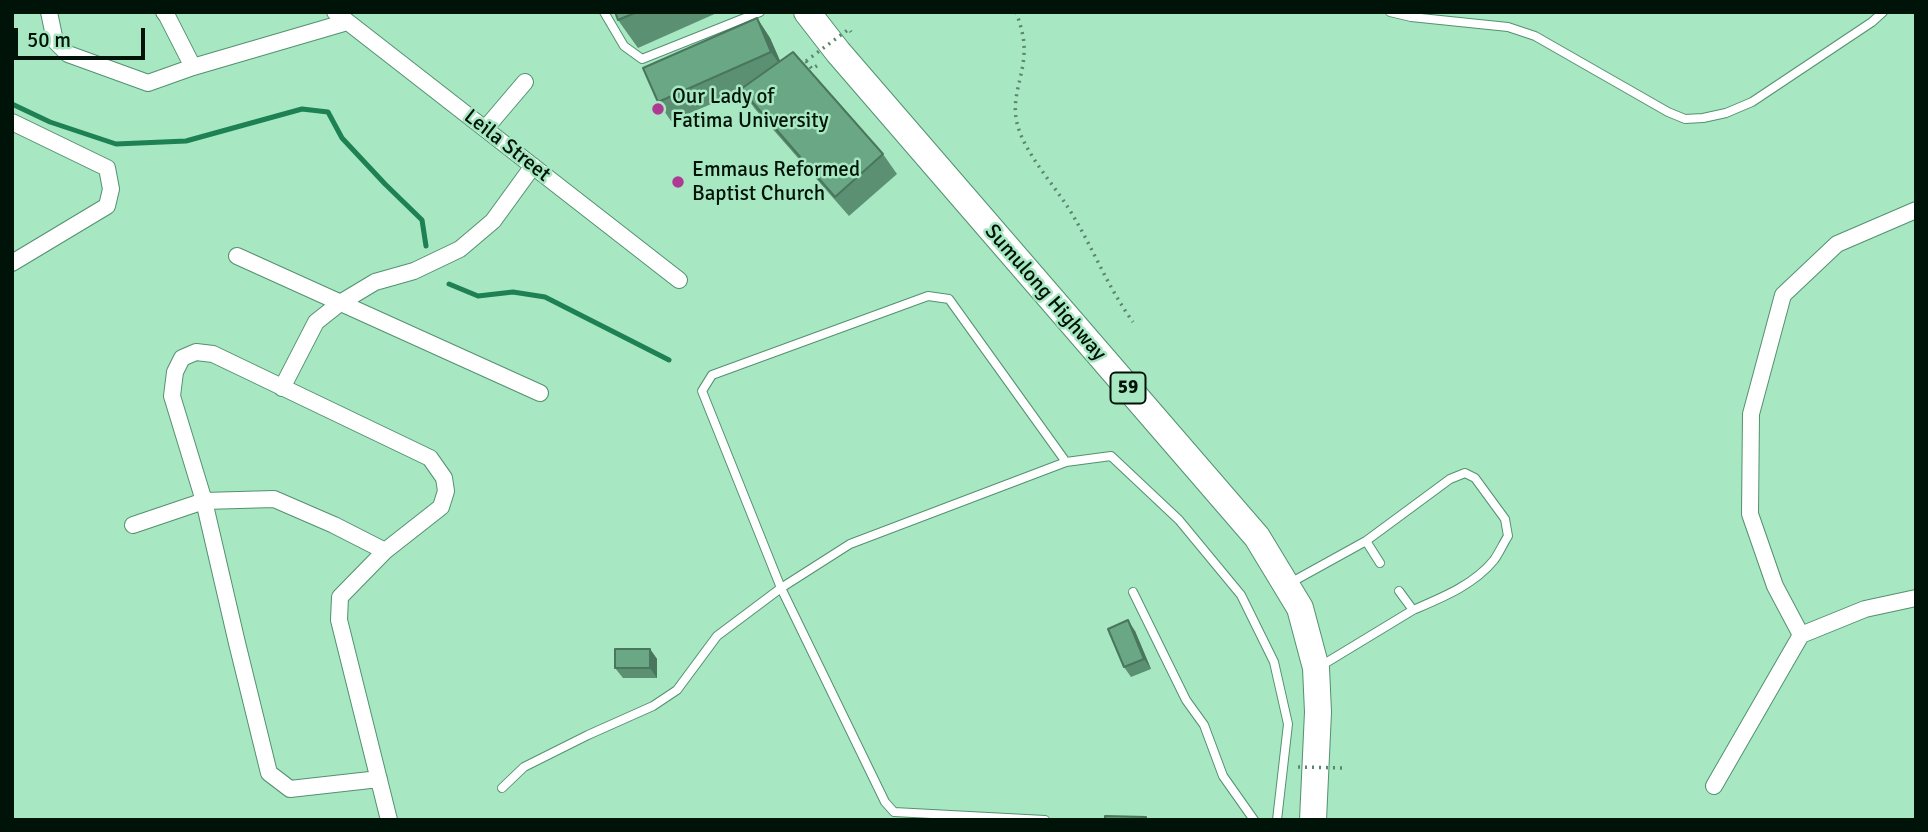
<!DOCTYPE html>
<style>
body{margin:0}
#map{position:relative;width:1928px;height:832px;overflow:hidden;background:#a7e7c2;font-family:Signika,sans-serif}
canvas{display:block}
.frame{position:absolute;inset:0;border:14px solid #001308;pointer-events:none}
.scale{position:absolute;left:14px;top:28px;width:131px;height:32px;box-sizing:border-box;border:4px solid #001308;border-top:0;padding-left:9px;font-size:21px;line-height:24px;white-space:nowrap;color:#001308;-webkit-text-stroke:5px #a7e7c2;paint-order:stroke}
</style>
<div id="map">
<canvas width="1928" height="832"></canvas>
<div class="frame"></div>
<div class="scale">50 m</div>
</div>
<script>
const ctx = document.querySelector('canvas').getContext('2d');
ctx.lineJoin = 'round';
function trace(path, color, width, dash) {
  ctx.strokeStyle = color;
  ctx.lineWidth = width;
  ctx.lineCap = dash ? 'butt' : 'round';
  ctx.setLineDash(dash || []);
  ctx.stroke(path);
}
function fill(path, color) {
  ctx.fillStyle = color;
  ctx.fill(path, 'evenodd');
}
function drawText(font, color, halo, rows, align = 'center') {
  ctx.font = font + ' Signika,sans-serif';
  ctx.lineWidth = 5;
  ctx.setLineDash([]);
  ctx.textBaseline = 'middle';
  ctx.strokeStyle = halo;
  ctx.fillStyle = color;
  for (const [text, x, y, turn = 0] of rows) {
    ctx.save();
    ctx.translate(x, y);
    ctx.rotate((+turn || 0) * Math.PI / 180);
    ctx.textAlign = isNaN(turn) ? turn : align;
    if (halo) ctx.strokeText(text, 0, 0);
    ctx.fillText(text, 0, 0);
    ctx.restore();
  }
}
const stream = new Path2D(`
 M 12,104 L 50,122 L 116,144 L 186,141 L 302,109 L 328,112 L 342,138 L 385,184 L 422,220 L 426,246
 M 449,284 L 478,296 L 513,292 L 545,297 L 669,360`);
const path = new Path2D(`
 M 1016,12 C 1021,26 1025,39 1024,54 C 1023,78 1011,98 1017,123 C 1025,156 1058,188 1075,219 C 1095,253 1109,289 1133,322
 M 806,61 L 812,69 L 821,63`);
const service = new Path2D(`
 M 604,12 L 624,46 L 642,59 L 760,12
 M 1390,12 L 1411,17 L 1508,27 L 1535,36 L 1668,112 L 1685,119 L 1703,118 L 1726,113 L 1752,102 L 1872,22 L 1883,12
 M 1366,541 L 1450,479 L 1465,473 L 1475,478 L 1505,519 L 1508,536 C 1503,544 1499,553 1494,560 C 1474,585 1441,598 1413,610
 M 1290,583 L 1366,541 L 1380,563
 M 1133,592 L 1186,700 L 1204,725 L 1223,776 L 1254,820
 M 1319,667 L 1413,610 L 1399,591
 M 502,788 L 524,767 L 588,735 L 653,706 L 677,690 L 717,636 L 781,588 L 850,544 L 1066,462 L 1111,456 L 1179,520 L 1241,595 L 1274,662 L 1288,724 L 1277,820
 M 1045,820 L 894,812 L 885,802 L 781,588 L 702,391 L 712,375 L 928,296 L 949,299 L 1066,462`);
const minor = new Path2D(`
 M 49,12 L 55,41 L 68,54 L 148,83 L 193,67 L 347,22
 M 164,12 L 167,16 L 193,67
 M 335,12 L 679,280
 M 12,122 L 107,168 L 111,189 L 107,206 L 12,263
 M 485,129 L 525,82
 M 237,256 L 540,393
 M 282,388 L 316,322 L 340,303 L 375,282 L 414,271 L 460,249 L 493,221 L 533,166
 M 133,525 L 204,501 L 274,499 L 334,525 L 385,551
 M 1801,635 L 1775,586 L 1750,514 L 1751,414 L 1783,295 L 1837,244 L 1916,210
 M 379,779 L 290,789 L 269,773 L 237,643 L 204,501 L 172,396 L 175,372 L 182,358 L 196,352 L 213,354 L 430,458 L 444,478 L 446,491 L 441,507 L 385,551 L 340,597 L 339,620 L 389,820
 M 1714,786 L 1801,635 L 1865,609 L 1916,598`);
const primary = new Path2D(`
 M 807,12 L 838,52 L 1257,537 L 1300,608 L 1316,668 L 1318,712 L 1313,820`);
const pathBridge = new Path2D(`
 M 806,61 L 849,29 L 851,32
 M 1298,767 L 1344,768`);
const wall = new Path2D(`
 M 615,12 L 719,12 L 638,48 L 618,20 Z
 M 757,18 L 770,38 L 780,61 L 883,154 L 897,174 L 849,216 L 755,109 L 742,91 L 671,121 L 658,102 Z
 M 1135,631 L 1151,669 L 1131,677 L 1124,667 Z
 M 650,649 L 657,659 L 657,678 L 623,678 L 615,668 Z`);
const shadedWall = new Path2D(`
 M 757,18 L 770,38 L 785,72 L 771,52 Z
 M 1128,620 L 1135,631 L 1151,669 L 1144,659 Z
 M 650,649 L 657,659 L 657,678 L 650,668 Z`);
const building = new Path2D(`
 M 615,12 L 637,12 L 618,20 Z
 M 757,18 L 771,52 L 658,102 L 643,68 Z
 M 793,52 L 883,154 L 835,197 L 741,89 Z
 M 1128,620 L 1144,659 L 1124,667 L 1108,629 Z
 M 615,649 L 650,649 L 650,668 L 615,668 Z
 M 1105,816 L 1146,817 L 1146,820 L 1105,820 Z`);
const markers = [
 [658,109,7,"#ae3a93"],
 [678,182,7,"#ae3a93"]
];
const shields = [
 [1128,388,35]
];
const shieldNames = [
 ["59",1128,388]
];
const poiNames = [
 ["Our Lady of",672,97],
 ["Fatima University",672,121],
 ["Emmaus Reformed",692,170],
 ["Baptist Church",692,194]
];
const streetNames = [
 ["Leila Street",507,146,38],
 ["Sumulong Highway",1045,293,49]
];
trace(stream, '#1d8154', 5);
trace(service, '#53916f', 10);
trace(minor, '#53916f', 18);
trace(primary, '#53916f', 28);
trace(path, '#5b866d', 3.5, [2, 5]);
trace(service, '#fff', 8);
trace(minor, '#fff', 16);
trace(primary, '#fff', 26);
trace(pathBridge, '#5b866d', 3.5, [2, 5]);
fill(wall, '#5b9072');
fill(shadedWall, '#4a765d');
fill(building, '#6aa885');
trace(building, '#4a765d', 2);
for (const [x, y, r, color] of markers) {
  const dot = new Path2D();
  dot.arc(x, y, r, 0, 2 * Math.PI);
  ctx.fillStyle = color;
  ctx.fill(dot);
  trace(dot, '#a7e7c2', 2.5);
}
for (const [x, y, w] of shields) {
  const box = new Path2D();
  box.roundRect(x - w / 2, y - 15.5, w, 31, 5);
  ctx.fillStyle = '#a7e7c2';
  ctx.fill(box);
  trace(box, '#001308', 2);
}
drawText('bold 19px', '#001308', null, shieldNames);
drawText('21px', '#001308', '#a7e7c2', poiNames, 'left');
drawText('21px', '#001308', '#a7e7c2', streetNames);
</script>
